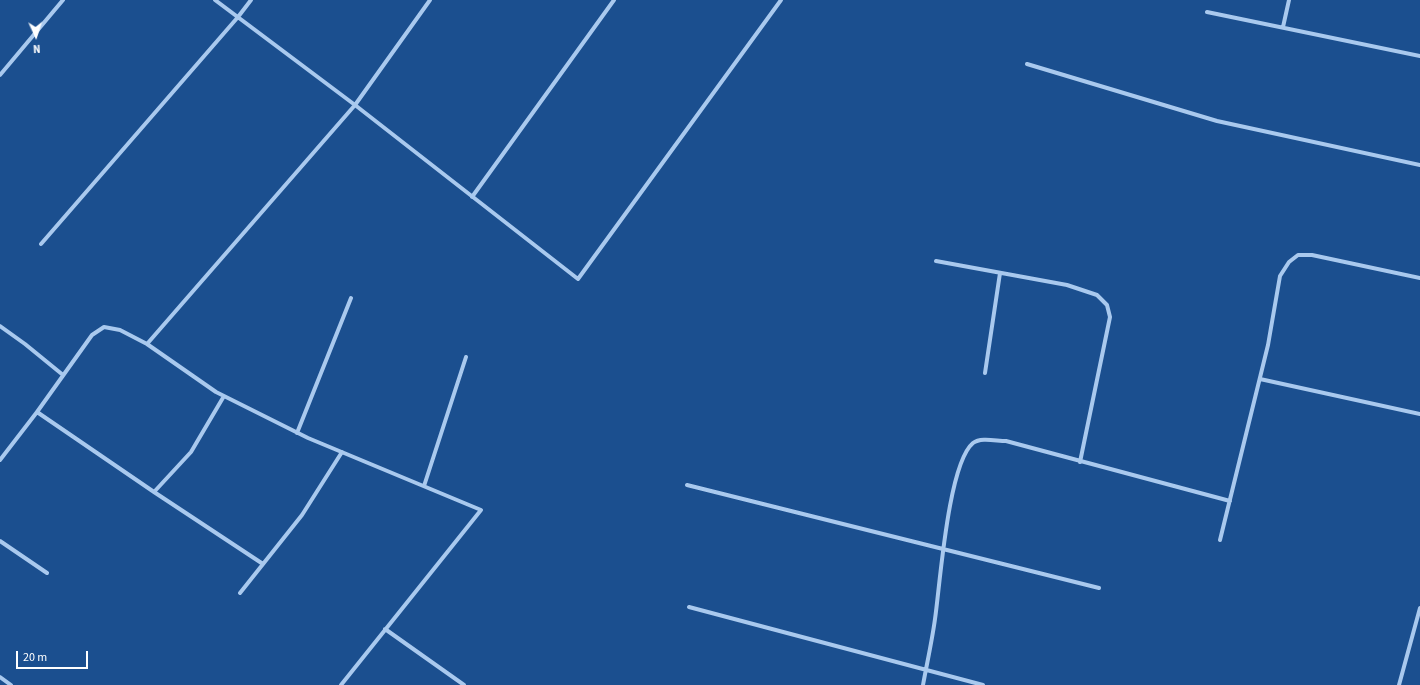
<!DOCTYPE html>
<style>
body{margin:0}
#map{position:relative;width:1420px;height:685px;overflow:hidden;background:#1b4f8f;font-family:"Source Sans 3",sans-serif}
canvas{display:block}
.north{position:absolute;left:16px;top:16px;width:40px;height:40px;-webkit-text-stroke:3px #1b4f8f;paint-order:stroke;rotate:177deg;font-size:11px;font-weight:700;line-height:16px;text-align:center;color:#fff}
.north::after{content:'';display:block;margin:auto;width:14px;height:18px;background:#fff;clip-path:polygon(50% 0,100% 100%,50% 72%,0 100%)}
.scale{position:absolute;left:16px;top:651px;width:72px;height:18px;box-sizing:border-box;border:2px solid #fff;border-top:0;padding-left:5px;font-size:12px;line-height:14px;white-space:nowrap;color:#fff;-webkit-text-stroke:3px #1b4f8f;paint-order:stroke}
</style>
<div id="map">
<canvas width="1420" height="685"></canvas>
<div class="north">N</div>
<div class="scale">20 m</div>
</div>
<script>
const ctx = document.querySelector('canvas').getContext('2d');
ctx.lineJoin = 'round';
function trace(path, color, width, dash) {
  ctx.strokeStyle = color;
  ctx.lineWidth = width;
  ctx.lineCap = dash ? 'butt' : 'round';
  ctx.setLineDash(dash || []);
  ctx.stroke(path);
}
const minor = new Path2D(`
 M 215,0 L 355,105 L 578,279 L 781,0
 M 1207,12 L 1420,56
 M 1283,27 L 1289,0
 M 1027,64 L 1217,121 L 1420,165
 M 0,75 L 63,0
 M 472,197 L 614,0
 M 41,244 L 238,17 L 251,0
 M 936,261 L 1067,285 L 1097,295 L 1107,305 L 1110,317 L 1080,462
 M 0,326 L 25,344 L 63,375
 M 147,344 L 355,105 L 430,0
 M 985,373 L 1000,273
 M 1260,379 L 1420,414
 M 37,412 L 154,492 L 263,564
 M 297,433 L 351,298
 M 0,460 L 37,412 L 92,335 L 104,327 L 120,330 L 147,344 L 216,392 L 308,438 L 481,510 L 341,685
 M 687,485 L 1099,588
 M 424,486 L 466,357
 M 154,492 L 191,452 L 224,396
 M 1220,540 L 1268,345 L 1280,276 L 1289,262 L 1298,255 L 1312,255 L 1420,278
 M 0,541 L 47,573
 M 240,593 L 302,515 L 342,452
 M 689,607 L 983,685
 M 385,629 L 464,685
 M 0,677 L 11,685
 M 923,685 C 927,663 932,641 935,619 C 940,585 948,464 973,443 C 981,437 996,441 1006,441 L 1230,501
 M 1399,685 L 1420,608`);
trace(minor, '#a9c9ee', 4);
</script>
